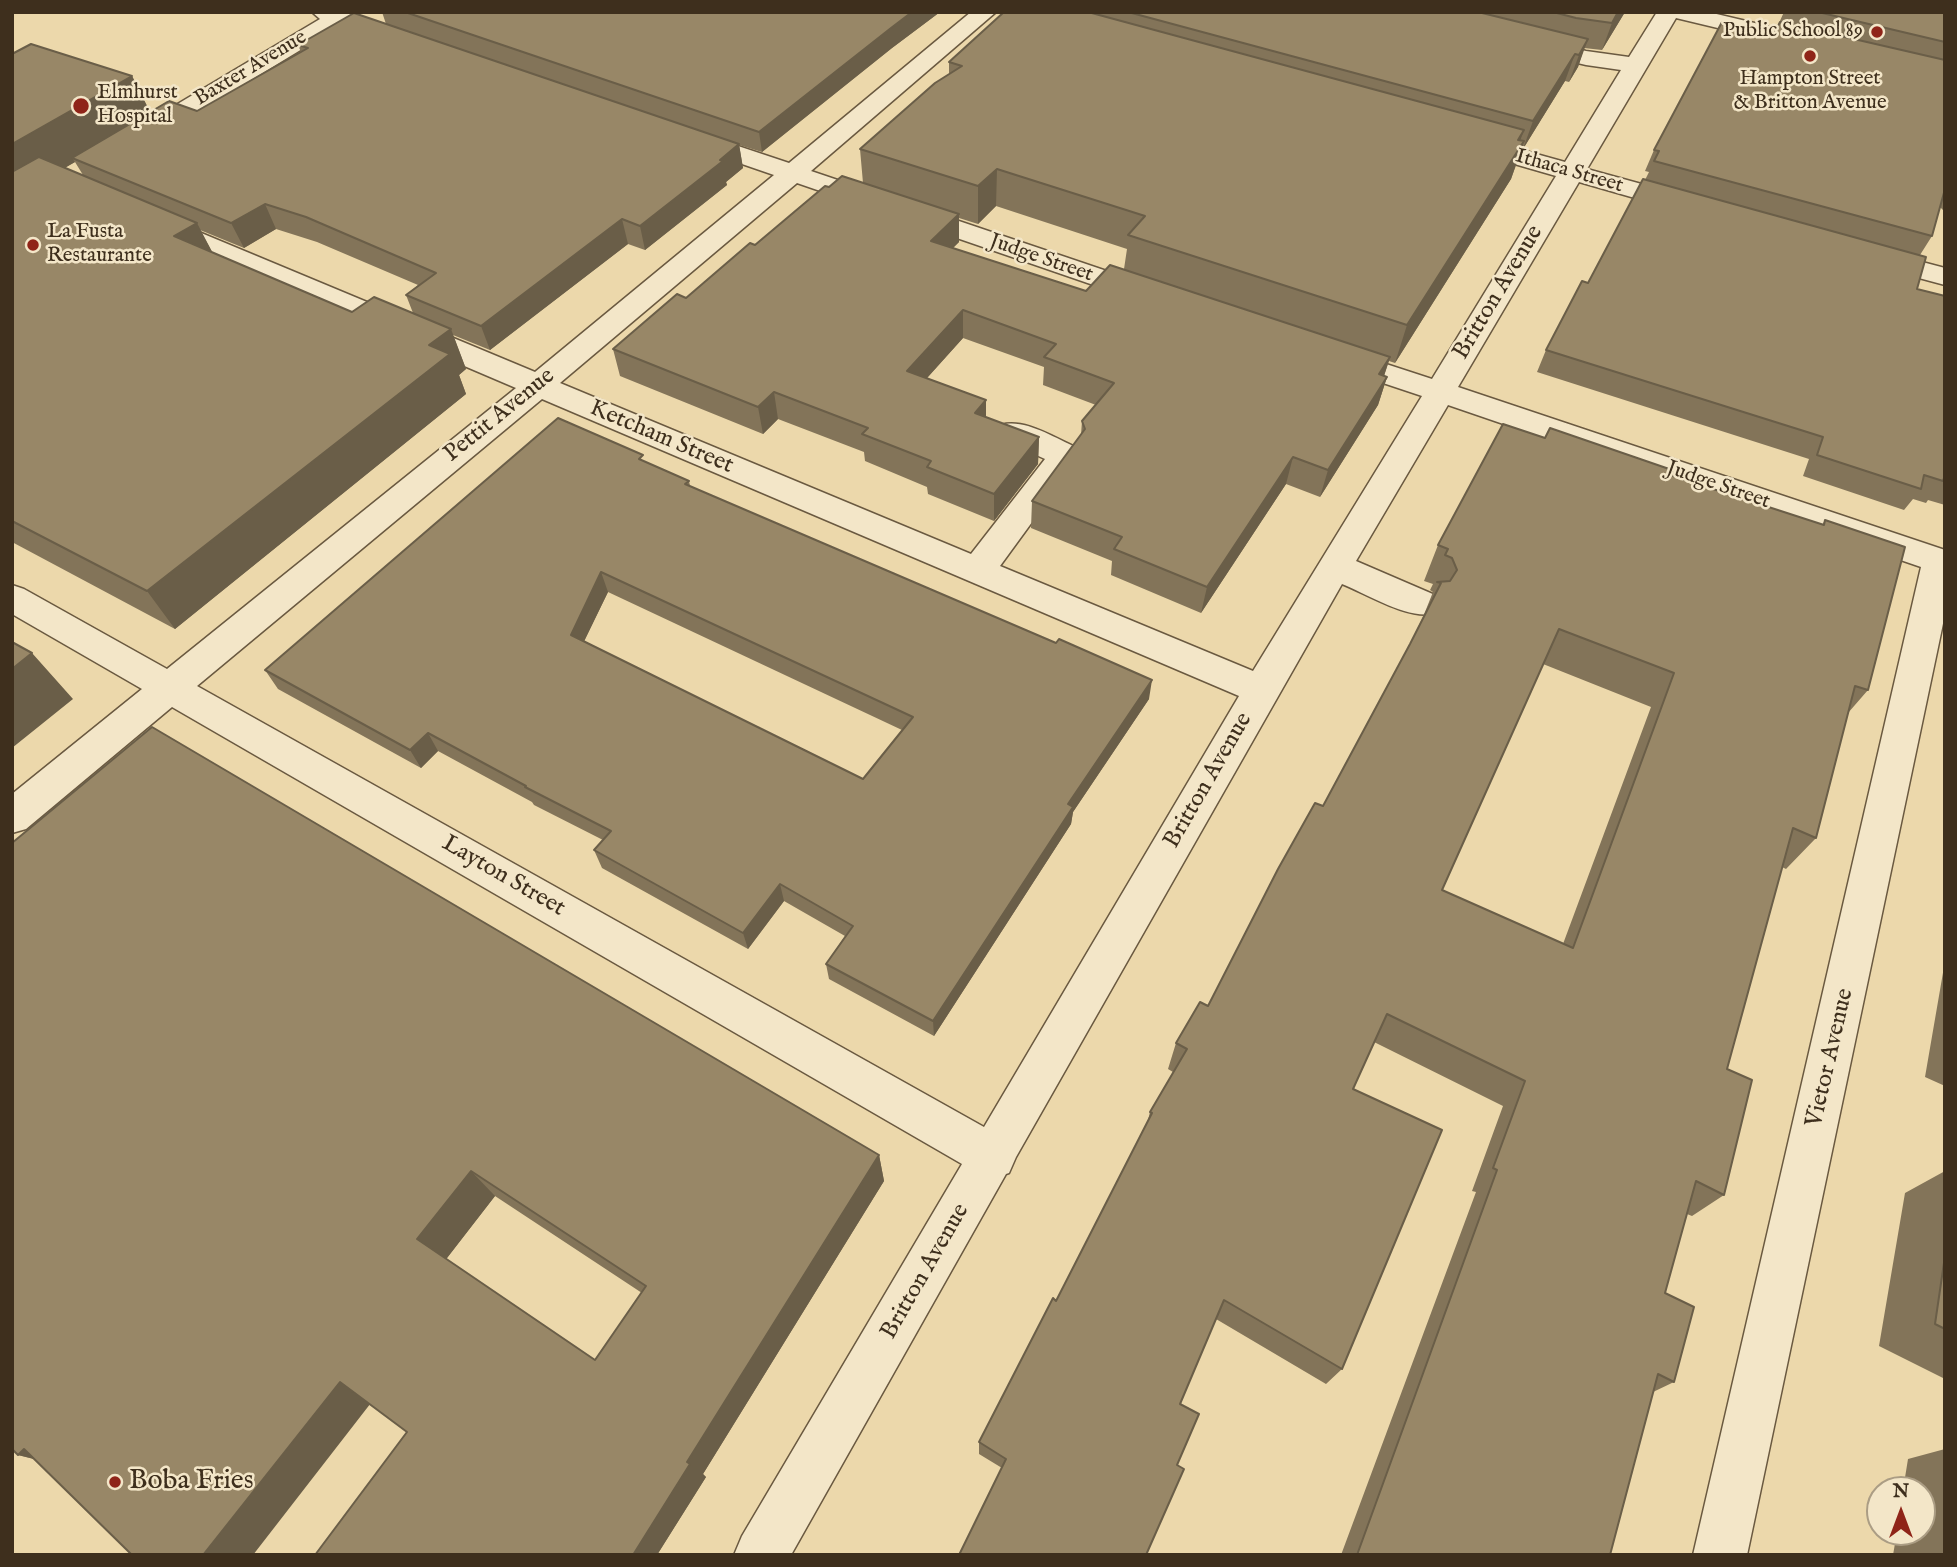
<!DOCTYPE html>
<style>
body{margin:0}
#map{position:relative;width:1957px;height:1567px;overflow:hidden;background:#ecd8ab;font-family:"IM FELL English",serif}
canvas{display:block}
.frame{position:absolute;inset:0;border:14px solid #3e2f1d;pointer-events:none}
.north{position:absolute;left:1866px;top:1476px;width:70px;height:70px;box-sizing:border-box;background:#f3e6c8;border:2px solid #ab9d84;border-radius:50%;rotate:0deg;font-size:19px;font-weight:700;line-height:28px;text-align:center;color:#3e2f1d}
.north::after{content:'';display:block;margin:auto;width:24px;height:32px;background:#8f2418;clip-path:polygon(50% 0,100% 100%,50% 72%,0 100%)}
</style>
<div id="map">
<canvas width="1957" height="1567"></canvas>
<div class="frame"></div>
<div class="north">N</div>
</div>
<script>
const ctx = document.querySelector('canvas').getContext('2d');
ctx.lineJoin = 'round';
function trace(path, color, width, dash) {
  ctx.strokeStyle = color;
  ctx.lineWidth = width;
  ctx.lineCap = dash ? 'butt' : 'round';
  ctx.setLineDash(dash || []);
  ctx.stroke(path);
}
function fill(path, color) {
  ctx.fillStyle = color;
  ctx.fill(path, 'evenodd');
}
function drawText(font, color, halo, rows, align = 'center') {
  ctx.font = font + ' "IM FELL English",serif';
  ctx.lineWidth = 5;
  ctx.setLineDash([]);
  ctx.textBaseline = 'middle';
  ctx.strokeStyle = halo;
  ctx.fillStyle = color;
  for (const [text, x, y, turn = 0] of rows) {
    ctx.save();
    ctx.translate(x, y);
    ctx.rotate((+turn || 0) * Math.PI / 180);
    ctx.textAlign = isNaN(turn) ? turn : align;
    if (halo) ctx.strokeText(text, 0, 0);
    ctx.fillText(text, 0, 0);
    ctx.restore();
  }
}
const minor = new Path2D(`
 M 312,12 L 358,12 L 356,16 L 400,32 L 404,37 L 400,42 L 392,44 L 340,26 L 152,140 L 143,143 L 134,140 L 130,135 L 134,130 L 320,19 Z
 M 971,12 L 996,12 L 811,171 L 1157,288 L 1161,294 L 1157,300 L 1147,303 L 1137,300 L 797,183 L 560,383 L 971,554 L 1045,459 L 1001,439 L 996,432 L 1001,425 C 1025,418 1054,438 1076,447 L 1081,455 L 1000,566 L 1253,671 L 1422,396 L 1326,364 L 1322,357 L 1326,350 L 1337,348 L 1432,379 L 1556,176 L 1459,148 L 1455,143 L 1459,138 L 1468,135 L 1565,162 L 1621,70 L 1586,65 L 1523,50 L 1519,45 L 1523,40 L 1531,38 L 1586,51 L 1629,57 L 1657,12 L 1708,12 L 1780,29 L 1784,34 L 1780,39 L 1772,41 L 1676,18 L 1587,169 L 1696,199 L 1700,205 L 1696,211 L 1687,213 L 1579,182 L 1458,387 L 1945,550 L 1945,614 L 1747,1555 L 1693,1555 L 1921,567 L 1448,405 L 1356,561 L 1435,595 L 1440,604 L 1435,613 C 1410,621 1367,594 1342,584 L 1016,1157 L 1009,1173 L 1006,1174 L 791,1555 L 734,1555 L 742,1536 L 962,1164 L 172,707 L 26,829 L 12,833 L 12,794 L 142,689 L 12,614 L 12,585 L 24,589 L 167,669 L 516,388 L 150,232 L 146,226 L 150,220 L 160,218 L 170,220 L 535,372 L 774,175 L 681,143 L 677,138 L 681,133 L 690,130 L 789,163 ZM 542,399 L 1239,696 L 984,1127 L 197,686 Z
 M 1873,249 L 1945,268 L 1945,285 L 1863,263 L 1859,257 L 1863,251 Z`);
const wall = new Path2D(`
 M 382,12 L 940,12 L 892,48 L 762,152 L 739,145 L 743,168 L 726,182 L 727,185 L 645,250 L 628,244 L 490,350 L 453,335 L 466,369 L 459,375 L 466,394 L 175,629 L 12,542 L 12,54 L 132,76 L 150,112 L 197,111 L 301,52 L 298,45 L 386,24 ZM 75,162 L 83,175 L 64,168 ZM 276,229 L 317,242 L 418,285 L 406,295 L 413,313 L 352,312 L 212,252 L 200,230 L 244,248 Z
 M 1004,12 L 1625,12 L 1602,50 L 1584,48 L 1578,67 L 1569,82 L 1565,81 L 1523,149 L 1522,149 L 1511,179 L 1395,363 L 1389,361 L 1384,376 L 1387,377 L 1378,405 L 1320,497 L 1286,484 L 1201,613 L 1111,575 L 1112,561 L 1031,528 L 1032,501 L 1081,435 L 1082,421 L 1096,405 L 1043,385 L 1044,367 L 963,338 L 927,378 L 986,400 L 986,417 L 1039,437 L 1038,464 L 994,521 L 928,494 L 927,487 L 865,461 L 864,452 L 778,419 L 763,434 L 620,376 L 613,349 L 686,298 L 829,187 L 863,183 L 860,149 L 949,74 L 949,62 ZM 996,206 L 1127,249 L 1124,269 L 1086,291 L 953,248 L 959,242 L 959,218 L 978,224 Z
 M 1784,12 L 1945,12 L 1945,212 L 1940,207 L 1932,236 L 1920,255 L 1917,289 L 1945,296 L 1945,505 L 1928,500 L 1926,503 L 1913,499 L 1904,510 L 1803,476 L 1809,459 L 1537,372 L 1546,350 L 1588,283 L 1645,180 L 1649,172 L 1645,171 L 1654,150 L 1774,34 Z
 M 1545,438 L 1673,476 L 1822,525 L 1825,520 L 1868,690 L 1848,713 L 1816,838 L 1786,869 L 1782,867 L 1727,1069 L 1724,1195 L 1692,1216 L 1687,1214 L 1665,1293 L 1674,1382 L 1653,1392 L 1610,1555 L 1341,1555 L 1476,1192 L 1472,1191 L 1503,1106 L 1374,1042 L 1353,1089 L 1342,1369 L 1326,1384 L 1216,1319 L 1002,1468 L 979,1454 L 979,1442 L 1056,1301 L 1147,1124 L 1150,1112 L 1173,1072 L 1168,1069 L 1176,1043 L 1208,1006 L 1323,806 L 1410,644 L 1423,617 L 1433,592 L 1430,590 L 1433,584 L 1424,581 L 1438,545 ZM 1543,664 L 1651,707 L 1563,944 L 1442,890 Z
 M 645,462 L 689,481 L 690,486 L 1149,699 L 1073,812 L 1071,824 L 934,1036 L 829,979 L 826,964 L 845,936 L 784,901 L 748,949 L 602,868 L 594,850 L 603,840 L 534,805 L 532,802 L 438,751 L 421,768 L 278,689 L 265,670 ZM 608,592 L 902,730 L 863,779 L 584,641 Z
 M 12,843 L 879,1155 L 884,1181 L 703,1474 L 706,1477 L 657,1555 L 315,1555 L 407,1432 L 370,1404 L 34,1459 L 18,1455 ZM 495,1196 L 642,1293 L 595,1360 L 446,1259 Z
 M 1945,961 L 1945,1086 L 1925,1077 Z
 M 1945,1171 L 1945,1379 L 1879,1346 L 1905,1193 Z
 M 1945,1449 L 1945,1555 L 1893,1555 L 1897,1532 L 1922,1532 L 1922,1490 L 1903,1490 L 1908,1459 Z`);
const shadedWall = new Path2D(`
 M 912,12 L 940,12 L 892,48 L 762,152 L 759,132 L 891,28 Z
 M 1618,12 L 1625,12 L 1602,50 L 1612,23 Z
 M 1588,39 L 1578,67 L 1569,82 L 1579,55 Z
 M 1575,54 L 1565,81 L 1523,149 L 1533,121 Z
 M 132,76 L 152,116 L 72,158 L 75,162 L 12,199 L 12,144 Z
 M 1524,130 L 1515,155 L 1524,141 L 1511,179 L 1395,363 L 1407,325 Z
 M 739,144 L 743,168 L 726,182 L 727,185 L 645,250 L 640,226 Z
 M 997,169 L 996,206 L 978,224 L 978,186 Z
 M 265,204 L 276,229 L 244,248 L 231,223 Z
 M 959,214 L 959,242 L 932,268 L 931,241 Z
 M 622,219 L 628,244 L 490,350 L 481,326 Z
 M 197,223 L 218,263 L 174,236 Z
 M 963,310 L 963,338 L 909,398 L 907,371 Z
 M 451,329 L 466,369 L 459,375 L 466,394 L 175,629 L 147,591 L 429,345 Z
 M 1390,357 L 1381,385 L 1379,374 Z
 M 1387,377 L 1378,405 L 1320,497 L 1328,470 Z
 M 774,392 L 778,419 L 763,434 L 758,407 Z
 M 986,400 L 986,428 L 975,413 Z
 M 1039,437 L 1038,464 L 994,521 L 994,494 Z
 M 1293,457 L 1286,484 L 1201,613 L 1207,587 Z
 M 601,572 L 608,592 L 578,654 L 571,635 Z
 M 32,653 L 73,699 L 12,748 L 12,669 Z
 M 1152,680 L 1149,699 L 1073,812 L 1071,824 L 934,1036 L 933,1021 L 1068,804 Z
 M 428,733 L 438,751 L 421,768 L 410,750 Z
 M 780,884 L 784,901 L 748,949 L 743,933 Z
 M 879,1155 L 884,1181 L 703,1474 L 706,1477 L 657,1555 L 633,1555 L 687,1462 Z
 M 471,1171 L 495,1196 L 444,1262 L 417,1239 Z
 M 340,1382 L 374,1399 L 253,1555 L 203,1555 Z
 M 24,1449 L 70,1468 L 18,1455 Z`);
const building = new Path2D(`
 M 405,12 L 912,12 L 891,28 L 759,132 Z
 M 1004,12 L 1088,12 L 1524,130 L 1518,140 L 1524,141 L 1407,325 L 1128,235 L 1145,216 L 997,169 L 978,186 L 860,149 L 935,83 L 962,66 L 949,62 Z
 M 1128,12 L 1478,12 L 1588,39 L 1579,55 L 1575,54 L 1533,121 Z
 M 1553,12 L 1618,12 L 1612,23 L 1576,18 Z
 M 1818,12 L 1945,12 L 1945,42 Z
 M 354,13 L 739,144 L 720,160 L 723,161 L 640,226 L 622,219 L 481,326 L 406,295 L 436,273 L 306,217 L 265,204 L 231,223 L 72,158 L 169,101 L 197,111 L 308,48 L 298,45 Z
 M 1722,22 L 1774,34 L 1780,22 L 1945,60 L 1945,189 L 1932,236 L 1654,161 L 1659,151 L 1654,150 Z
 M 31,44 L 132,76 L 12,144 L 12,54 Z
 M 39,157 L 197,223 L 174,236 L 352,312 L 374,297 L 451,329 L 429,345 L 450,354 L 147,591 L 12,521 L 12,172 Z
 M 842,176 L 959,214 L 931,241 L 1086,291 L 1110,265 L 1390,357 L 1379,374 L 1387,377 L 1328,470 L 1293,457 L 1207,587 L 1114,549 L 1122,537 L 1032,501 L 1085,429 L 1082,421 L 1114,383 L 1044,357 L 1056,344 L 963,310 L 907,371 L 986,400 L 975,413 L 1039,437 L 994,494 L 927,467 L 931,461 L 862,434 L 868,428 L 774,392 L 758,407 L 613,349 L 677,294 L 686,298 L 750,243 L 755,245 L 825,186 L 829,187 Z
 M 1643,179 L 1926,257 L 1917,289 L 1945,296 L 1945,478 L 1944,478 L 1943,481 L 1924,475 L 1921,489 L 1817,455 L 1823,437 L 1546,350 L 1582,281 L 1588,283 Z
 M 558,418 L 643,455 L 639,459 L 689,481 L 685,484 L 1056,643 L 1059,639 L 1152,680 L 1068,804 L 1073,807 L 933,1021 L 826,964 L 853,926 L 780,884 L 743,933 L 594,850 L 611,831 L 525,787 L 526,786 L 428,733 L 410,750 L 265,670 ZM 601,572 L 913,717 L 863,779 L 571,635 Z
 M 1503,424 L 1545,438 L 1550,428 L 1675,471 L 1673,476 L 1824,525 L 1825,520 L 1905,547 L 1868,690 L 1855,686 L 1816,838 L 1793,828 L 1727,1069 L 1752,1080 L 1724,1195 L 1696,1181 L 1665,1293 L 1694,1307 L 1674,1382 L 1658,1374 L 1610,1555 L 1357,1555 L 1497,1170 L 1493,1168 L 1525,1081 L 1387,1014 L 1353,1089 L 1442,1130 L 1342,1369 L 1224,1300 L 1180,1404 L 1199,1414 L 1177,1465 L 1184,1469 L 1146,1555 L 959,1555 L 1006,1459 L 979,1442 L 1053,1298 L 1056,1301 L 1152,1113 L 1150,1112 L 1187,1049 L 1176,1043 L 1200,1002 L 1208,1006 L 1278,869 L 1315,803 L 1323,806 L 1410,644 L 1441,583 L 1437,582 L 1450,581 L 1457,570 L 1452,558 L 1445,555 L 1448,549 L 1438,545 ZM 1559,629 L 1674,673 L 1573,948 L 1442,890 Z
 M 12,642 L 32,653 L 12,669 Z
 M 152,727 L 879,1155 L 687,1462 L 690,1464 L 633,1555 L 315,1555 L 407,1432 L 340,1382 L 203,1555 L 132,1555 L 24,1449 L 18,1455 L 12,1449 L 12,843 ZM 471,1171 L 646,1286 L 595,1360 L 417,1239 Z
 M 1945,1256 L 1945,1329 L 1935,1324 Z`);
const markers = [
 [1877,32,7,"#8f2418"],
 [1810,56,7,"#8f2418"],
 [81,106,9,"#8f2418"],
 [33,245,7,"#8f2418"],
 [115,1482,7,"#8f2418"]
];
const farPoinames = [
 ["Public School 89",1863,32,"right"],
 ["Hampton Street",1810,80,"center"],
 ["& Britton Avenue",1810,104,"center"],
 ["Elmhurst",97,94],
 ["Hospital",97,118],
 ["La Fusta",47,233],
 ["Restaurante",47,257]
];
const farStreetnames = [
 ["Baxter Avenue",251,69,-31],
 ["Ithaca Street",1569,172,16],
 ["Judge Street",1041,259,19],
 ["Judge Street",1718,486,19]
];
const streetNames = [
 ["Britton Avenue",1499,293,-59],
 ["Pettit Avenue",500,416,-39],
 ["Ketcham Street",661,438,23],
 ["Britton Avenue",1209,781,-60],
 ["Layton Street",503,877,30],
 ["Vietor Avenue",1831,1058,-77],
 ["Britton Avenue",926,1272,-60]
];
const nearPoinames = [
 ["Boba Fries",129,1482]
];
trace(minor, '#6a5940', 3);
fill(minor, '#f3e6c8');
fill(wall, '#837459');
fill(shadedWall, '#6a5e48');
fill(building, '#988767');
trace(building, '#6a5e48', 2);
for (const [x, y, r, color] of markers) {
  const dot = new Path2D();
  dot.arc(x, y, r, 0, 2 * Math.PI);
  ctx.fillStyle = color;
  ctx.fill(dot);
  trace(dot, '#f3e6c8', 2.5);
}
drawText('21px', '#3e2f1d', '#f3e6c8', farPoinames, 'left');
drawText('21px', '#3e2f1d', '#f3e6c8', farStreetnames);
drawText('24px', '#3e2f1d', '#f3e6c8', streetNames);
drawText('28px', '#3e2f1d', '#f3e6c8', nearPoinames, 'left');
</script>
